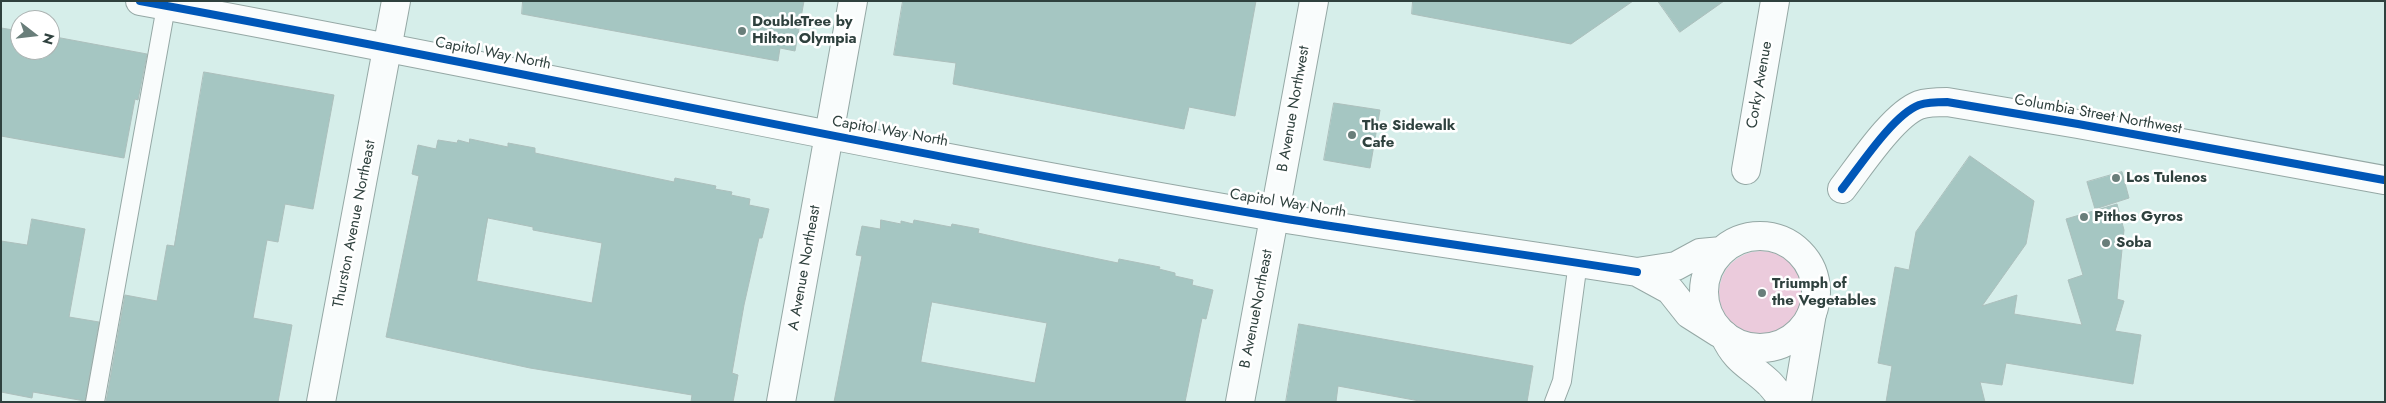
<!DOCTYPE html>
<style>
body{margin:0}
#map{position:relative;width:2386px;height:403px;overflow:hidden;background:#d6eeea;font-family:Jost,sans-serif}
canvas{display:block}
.frame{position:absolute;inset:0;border:2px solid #2f413e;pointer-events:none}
.north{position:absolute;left:10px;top:10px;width:50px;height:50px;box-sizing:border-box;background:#fff;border:1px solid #acb3b2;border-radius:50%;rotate:106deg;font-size:14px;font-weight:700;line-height:20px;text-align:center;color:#2f413e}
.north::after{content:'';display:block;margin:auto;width:18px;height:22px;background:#697e7a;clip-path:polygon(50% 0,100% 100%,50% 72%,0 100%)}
</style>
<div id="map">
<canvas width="2386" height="403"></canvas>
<div class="frame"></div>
<div class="north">N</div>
</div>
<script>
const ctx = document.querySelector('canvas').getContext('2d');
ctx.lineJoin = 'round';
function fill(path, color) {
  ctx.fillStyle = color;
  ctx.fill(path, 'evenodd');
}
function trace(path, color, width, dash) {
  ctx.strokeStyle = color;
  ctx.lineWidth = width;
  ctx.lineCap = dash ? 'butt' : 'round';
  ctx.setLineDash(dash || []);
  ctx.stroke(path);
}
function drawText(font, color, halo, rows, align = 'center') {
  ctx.font = font + ' Jost,sans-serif';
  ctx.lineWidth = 5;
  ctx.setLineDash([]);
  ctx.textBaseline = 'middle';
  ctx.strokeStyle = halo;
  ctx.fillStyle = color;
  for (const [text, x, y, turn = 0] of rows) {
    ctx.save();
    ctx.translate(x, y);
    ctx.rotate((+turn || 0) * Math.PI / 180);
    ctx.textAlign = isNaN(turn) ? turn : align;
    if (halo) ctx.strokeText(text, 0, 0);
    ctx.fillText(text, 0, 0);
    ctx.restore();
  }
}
const green = new Path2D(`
 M1719 293a42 42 0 1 1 84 0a42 42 0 1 1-84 0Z`);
const building = new Path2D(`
 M 523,1 L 804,1 L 795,51 L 780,48 L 778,61 L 522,14 Z
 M 903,1 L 1256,1 L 1235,116 L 1189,107 L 1184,129 L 953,84 L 956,63 L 894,55 Z
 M 1413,1 L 1633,1 L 1571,44 L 1412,14 Z
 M 1658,1 L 1724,1 L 1680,32 Z
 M 1,28 L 20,31 L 20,50 L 50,50 L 50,36 L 147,54 L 138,100 L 135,99 L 124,158 L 1,136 Z
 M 204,72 L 334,95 L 313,209 L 285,204 L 278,242 L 267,240 L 253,318 L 292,325 L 278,402 L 106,402 L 125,295 L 157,301 L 167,245 L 174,246 Z
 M 1334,103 L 1380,110 L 1370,168 L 1324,160 Z
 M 470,139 L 508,147 L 508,143 L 535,148 L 535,153 L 674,182 L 675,178 L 716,186 L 715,189 L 732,192 L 731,195 L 750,199 L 749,205 L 769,209 L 762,238 L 759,238 L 744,305 L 732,373 L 738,375 L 733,402 L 691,402 L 692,395 L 530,368 L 386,337 L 419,176 L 412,174 L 418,145 L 436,149 L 438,140 L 457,143 L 458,140 L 469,143 ZM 488,218 L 533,227 L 533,230 L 602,243 L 592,303 L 477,281 Z
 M 1970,156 L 2034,201 L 2026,244 L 1982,306 L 2017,295 L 2014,314 L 2082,325 L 2068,280 L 2083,275 L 2066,219 L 2117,204 L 2124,230 L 2117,299 L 2124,301 L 2115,331 L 2141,335 L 2133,384 L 2006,363 L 2002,385 L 1980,382 L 1985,402 L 1886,402 L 1892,366 L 1878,363 L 1895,267 L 1909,270 L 1916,232 Z
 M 2122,172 L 2129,198 L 2095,209 L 2087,182 Z
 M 32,219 L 85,229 L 69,317 L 99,322 L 85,401 L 33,392 L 32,398 L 1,392 L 1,241 L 27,245 Z
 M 881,220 L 901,224 L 901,221 L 913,224 L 914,220 L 951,227 L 952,224 L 979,229 L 978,233 L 1027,244 L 1118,263 L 1119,259 L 1160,267 L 1159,269 L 1175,273 L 1175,276 L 1193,280 L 1192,285 L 1213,290 L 1206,319 L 1202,318 L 1185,402 L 834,402 L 862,256 L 856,255 L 862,226 L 880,229 ZM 932,302 L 1047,323 L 1035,383 L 921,362 Z
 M 1299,324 L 1533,366 L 1527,402 L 1425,402 L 1338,386 L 1336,402 L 1286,402 Z`);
const service = new Path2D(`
 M 95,402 L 167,1
 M 1554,402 L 1562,381 L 1578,262`);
const minor = new Path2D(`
 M 1746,170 L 1775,1
 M 1842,189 C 1860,166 1893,115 1919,105 C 1928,102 1937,102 1947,102 L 2078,124 L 2384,180
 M 1724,335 C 1737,363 1749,364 1769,383 C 1775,389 1779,396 1785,402
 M 321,402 L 396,1
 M 781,402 L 853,1
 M 1240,402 L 1314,1
 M 1797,402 L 1812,313`);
const tertiary = new Path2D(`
 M 140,1 C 519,70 895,153 1275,217 C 1395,237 1517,253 1637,272 L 1676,266 L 1700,253 L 1722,251
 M1704 292a56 56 0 1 1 112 0a56 56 0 1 1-112 0Z
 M 1637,272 L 1670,290 L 1689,314 L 1719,333`);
const cycleway = new Path2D(`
 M 140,1 C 519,70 895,153 1275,217 C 1395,237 1517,253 1637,272
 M 1842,189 C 1860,166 1893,115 1919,105 C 1928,102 1937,102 1947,102 L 2078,124 L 2384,180`);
const markers = [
 [742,31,5,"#697e7a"],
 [1352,135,5,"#697e7a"],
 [2116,178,5,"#697e7a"],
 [2084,217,5,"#697e7a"],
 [2106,243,5,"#697e7a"],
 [1762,293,5,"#697e7a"]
];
const poiNames = [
 ["DoubleTree by",752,22],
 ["Hilton Olympia",752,39],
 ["The Sidewalk",1362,126],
 ["Cafe",1362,143],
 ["Los Tulenos",2126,178],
 ["Pithos Gyros",2094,217],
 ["Soba",2116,243],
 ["Triumph of",1772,284],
 ["the Vegetables",1772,301]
];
const streetNames = [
 ["Capitol Way North",493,54,11],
 ["Corky Avenue",1760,85,-80],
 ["B Avenue Northwest",1294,109,-80],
 ["Columbia Street Northwest",2098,115,10],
 ["Capitol Way North",890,132,10],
 ["Capitol Way North",1288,204,9],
 ["Thurston Avenue Northeast",355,224,-79],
 ["A Avenue Northeast",805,268,-80],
 ["B AvenueNortheast",1257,309,-79]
];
fill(green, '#ebcbdc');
fill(building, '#a5c6c2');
trace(building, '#acbfbc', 1);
trace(service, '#95a8a5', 20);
trace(minor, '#95a8a5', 30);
trace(tertiary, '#95a8a5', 30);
trace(service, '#f9fcfc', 18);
trace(minor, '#f9fcfc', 28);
trace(tertiary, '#f9fcfc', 28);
trace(cycleway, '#0057b8', 8);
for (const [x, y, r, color] of markers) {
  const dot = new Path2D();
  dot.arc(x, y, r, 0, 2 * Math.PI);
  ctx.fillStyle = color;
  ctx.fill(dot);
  trace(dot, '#fff', 2);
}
drawText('bold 15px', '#2f413e', '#fff', poiNames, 'left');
drawText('15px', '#2f413e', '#fff', streetNames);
</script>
